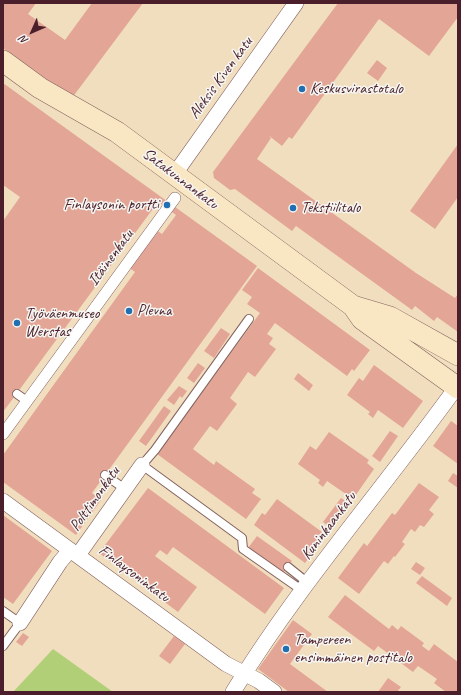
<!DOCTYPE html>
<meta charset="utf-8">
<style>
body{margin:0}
#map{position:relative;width:461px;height:695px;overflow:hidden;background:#f1debf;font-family:Caveat,sans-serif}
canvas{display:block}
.frame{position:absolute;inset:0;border:4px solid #4a1f2b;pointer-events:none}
.north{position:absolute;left:12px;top:12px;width:40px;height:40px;-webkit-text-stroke:3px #f6f6f2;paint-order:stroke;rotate:225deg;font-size:11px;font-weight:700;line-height:16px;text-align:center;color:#4a1f2b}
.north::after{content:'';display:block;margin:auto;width:14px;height:18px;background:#4a1f2b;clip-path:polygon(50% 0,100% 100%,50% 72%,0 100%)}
</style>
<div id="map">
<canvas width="461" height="695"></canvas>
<div class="frame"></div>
<div class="north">N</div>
</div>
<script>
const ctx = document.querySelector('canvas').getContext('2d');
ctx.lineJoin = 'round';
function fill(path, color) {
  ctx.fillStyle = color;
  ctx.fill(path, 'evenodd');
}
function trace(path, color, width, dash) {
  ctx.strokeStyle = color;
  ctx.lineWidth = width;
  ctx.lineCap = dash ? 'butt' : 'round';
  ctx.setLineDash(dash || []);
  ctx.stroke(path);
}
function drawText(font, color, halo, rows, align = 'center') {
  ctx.font = font + ' Caveat,sans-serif';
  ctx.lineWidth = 3;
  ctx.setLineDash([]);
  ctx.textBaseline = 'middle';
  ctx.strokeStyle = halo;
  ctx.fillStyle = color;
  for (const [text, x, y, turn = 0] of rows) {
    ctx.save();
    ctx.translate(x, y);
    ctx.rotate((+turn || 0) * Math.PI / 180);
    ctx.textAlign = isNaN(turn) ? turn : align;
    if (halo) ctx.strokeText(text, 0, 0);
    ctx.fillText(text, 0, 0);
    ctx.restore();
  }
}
const green = new Path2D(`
 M 53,649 L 113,692 L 13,692 Z`);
const building = new Path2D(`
 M 3,3 L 36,3 L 28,14 L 65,40 L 92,3 L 143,3 L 72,98 L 3,48 Z
 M 338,3 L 458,3 L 458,17 L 429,56 L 379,19 L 292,139 L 289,137 L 282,146 L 268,135 L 271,138 L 257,159 L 416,273 L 455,298 L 458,294 L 458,332 L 437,317 L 434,321 L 415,306 L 412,310 L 296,226 L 292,231 L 235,189 L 230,190 L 214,178 L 213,172 Z
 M 377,60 L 387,68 L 378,81 L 367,73 Z
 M 3,83 L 257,266 L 92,493 L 101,500 L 76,535 L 3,482 L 3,455 L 135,272 L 128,267 L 155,229 L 162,234 L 176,215 L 158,202 L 3,412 L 3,221 L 20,197 L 3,185 Z
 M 458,144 L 458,197 L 435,229 L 410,211 Z
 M 258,268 L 370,350 L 354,371 L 352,369 L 347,376 L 275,323 L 267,334 L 273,338 L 269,344 L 276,349 L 255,377 L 248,372 L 230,398 L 237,404 L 217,431 L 210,426 L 193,449 L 214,465 L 216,461 L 255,489 L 252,493 L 261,499 L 246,519 L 157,454 L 260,313 L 247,304 L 252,297 L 242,290 Z
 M 221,328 L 230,334 L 214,358 L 204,351 Z
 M 198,363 L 205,368 L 194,383 L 187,378 Z
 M 374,365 L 423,401 L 403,428 L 378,410 L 373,418 L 368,414 L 370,412 L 347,395 L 359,378 L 363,381 Z
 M 298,373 L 313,385 L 309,391 L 294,379 Z
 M 179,386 L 187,391 L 182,398 L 180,396 L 174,405 L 167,400 Z
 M 164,406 L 171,411 L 146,446 L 139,441 Z
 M 451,421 L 458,426 L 458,464 L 433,446 Z
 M 390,431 L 398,436 L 380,462 L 372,456 Z
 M 329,432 L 369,460 L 367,463 L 374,469 L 353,499 L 327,481 L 323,487 L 318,483 L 320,480 L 298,464 L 310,446 L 316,450 Z
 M 453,473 L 458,476 L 458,488 L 448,481 Z
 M 419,483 L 439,497 L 429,510 L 434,514 L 424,527 L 420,525 L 415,532 L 411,529 L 402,542 L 405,544 L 395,557 L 394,556 L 388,564 L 384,561 L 359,594 L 338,578 L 364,543 L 367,546 L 392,513 L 395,515 Z
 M 148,488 L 284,588 L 265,614 L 173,547 L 167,555 L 160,550 L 155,556 L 197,587 L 178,612 L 99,553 Z
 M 341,498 L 349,503 L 331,528 L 323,522 Z
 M 277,499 L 326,535 L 305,563 L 254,525 L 262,513 L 265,515 Z
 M 3,515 L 52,551 L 13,604 L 3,597 Z
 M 257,536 L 292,561 L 283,573 L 248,548 Z
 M 416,562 L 425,568 L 420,575 L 411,569 Z
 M 422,576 L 452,598 L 447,606 L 416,583 Z
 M 345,595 L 389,629 L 392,625 L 398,630 L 401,626 L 424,643 L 422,646 L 429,651 L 434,644 L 458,662 L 458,692 L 446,692 L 434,683 L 437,679 L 418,666 L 413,672 L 378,646 L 374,651 L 328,617 Z
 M 293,620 L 312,634 L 290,664 L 328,692 L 289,692 L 258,669 Z
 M 23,633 L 29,637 L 22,646 L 16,642 Z
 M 174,636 L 185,644 L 170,664 L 159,656 Z
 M 388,678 L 401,687 L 397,692 L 378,692 Z`);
const service = new Path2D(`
 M 249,319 L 155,450 L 142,465 L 242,538 L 243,549 L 303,591
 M 17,394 L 27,401
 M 105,475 L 125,489
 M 288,567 L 308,583
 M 3,611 L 20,623 L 3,646`);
const pedestrian = new Path2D(`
 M 3,434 L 175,198`);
const minor = new Path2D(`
 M 174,175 L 296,3
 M 3,501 L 226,664 L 259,681 L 274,692
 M 78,555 L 142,465
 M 20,623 L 60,562 L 70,550
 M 233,692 C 299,584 384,488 458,385`);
const secondary = new Path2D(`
 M 3,61 L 40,88 L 117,132 L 353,306 L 390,317 L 458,355
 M 355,309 L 362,319 L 458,388`);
const markers = [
 [302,89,4,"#1f6fb2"],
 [167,205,4,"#1f6fb2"],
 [293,208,4,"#1f6fb2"],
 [129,311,4,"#1f6fb2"],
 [17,323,4,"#1f6fb2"],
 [286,649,4,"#1f6fb2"]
];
const streetNames = [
 ["Aleksis Kiven katu",221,78,-54],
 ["Satakunnankatu",180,179,37],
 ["Itäinenkatu",111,258,-54],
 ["Polttimonkatu",95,499,-55],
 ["Kuninkaankatu",329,526,-53],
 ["Finlaysoninkatu",134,574,37]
];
const poiNames = [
 ["Keskusvirastotalo",310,89],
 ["Finlaysonin portti",159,205,"right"],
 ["Tekstiilitalo",301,208],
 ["Plevna",137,311],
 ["Työväenmuseo",25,314],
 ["Werstas",25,332],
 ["Tampereen",294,640],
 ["ensimmäinen postitalo",294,658]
];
fill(green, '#b0cf77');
fill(building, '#e3a696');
trace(service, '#84625f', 10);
trace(pedestrian, '#84625f', 12);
trace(minor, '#84625f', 16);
trace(secondary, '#84625f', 22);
trace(service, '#fff', 8);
trace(pedestrian, '#fff', 11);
trace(minor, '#fff', 15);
trace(secondary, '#f9e7c3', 21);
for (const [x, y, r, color] of markers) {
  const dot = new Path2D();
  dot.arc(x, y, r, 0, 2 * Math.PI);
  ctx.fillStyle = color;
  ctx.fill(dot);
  trace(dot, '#f6f6f2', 1.5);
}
drawText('16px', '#4a1f2b', '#f6f6f2', streetNames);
drawText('16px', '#4a1f2b', '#f6f6f2', poiNames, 'left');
</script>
